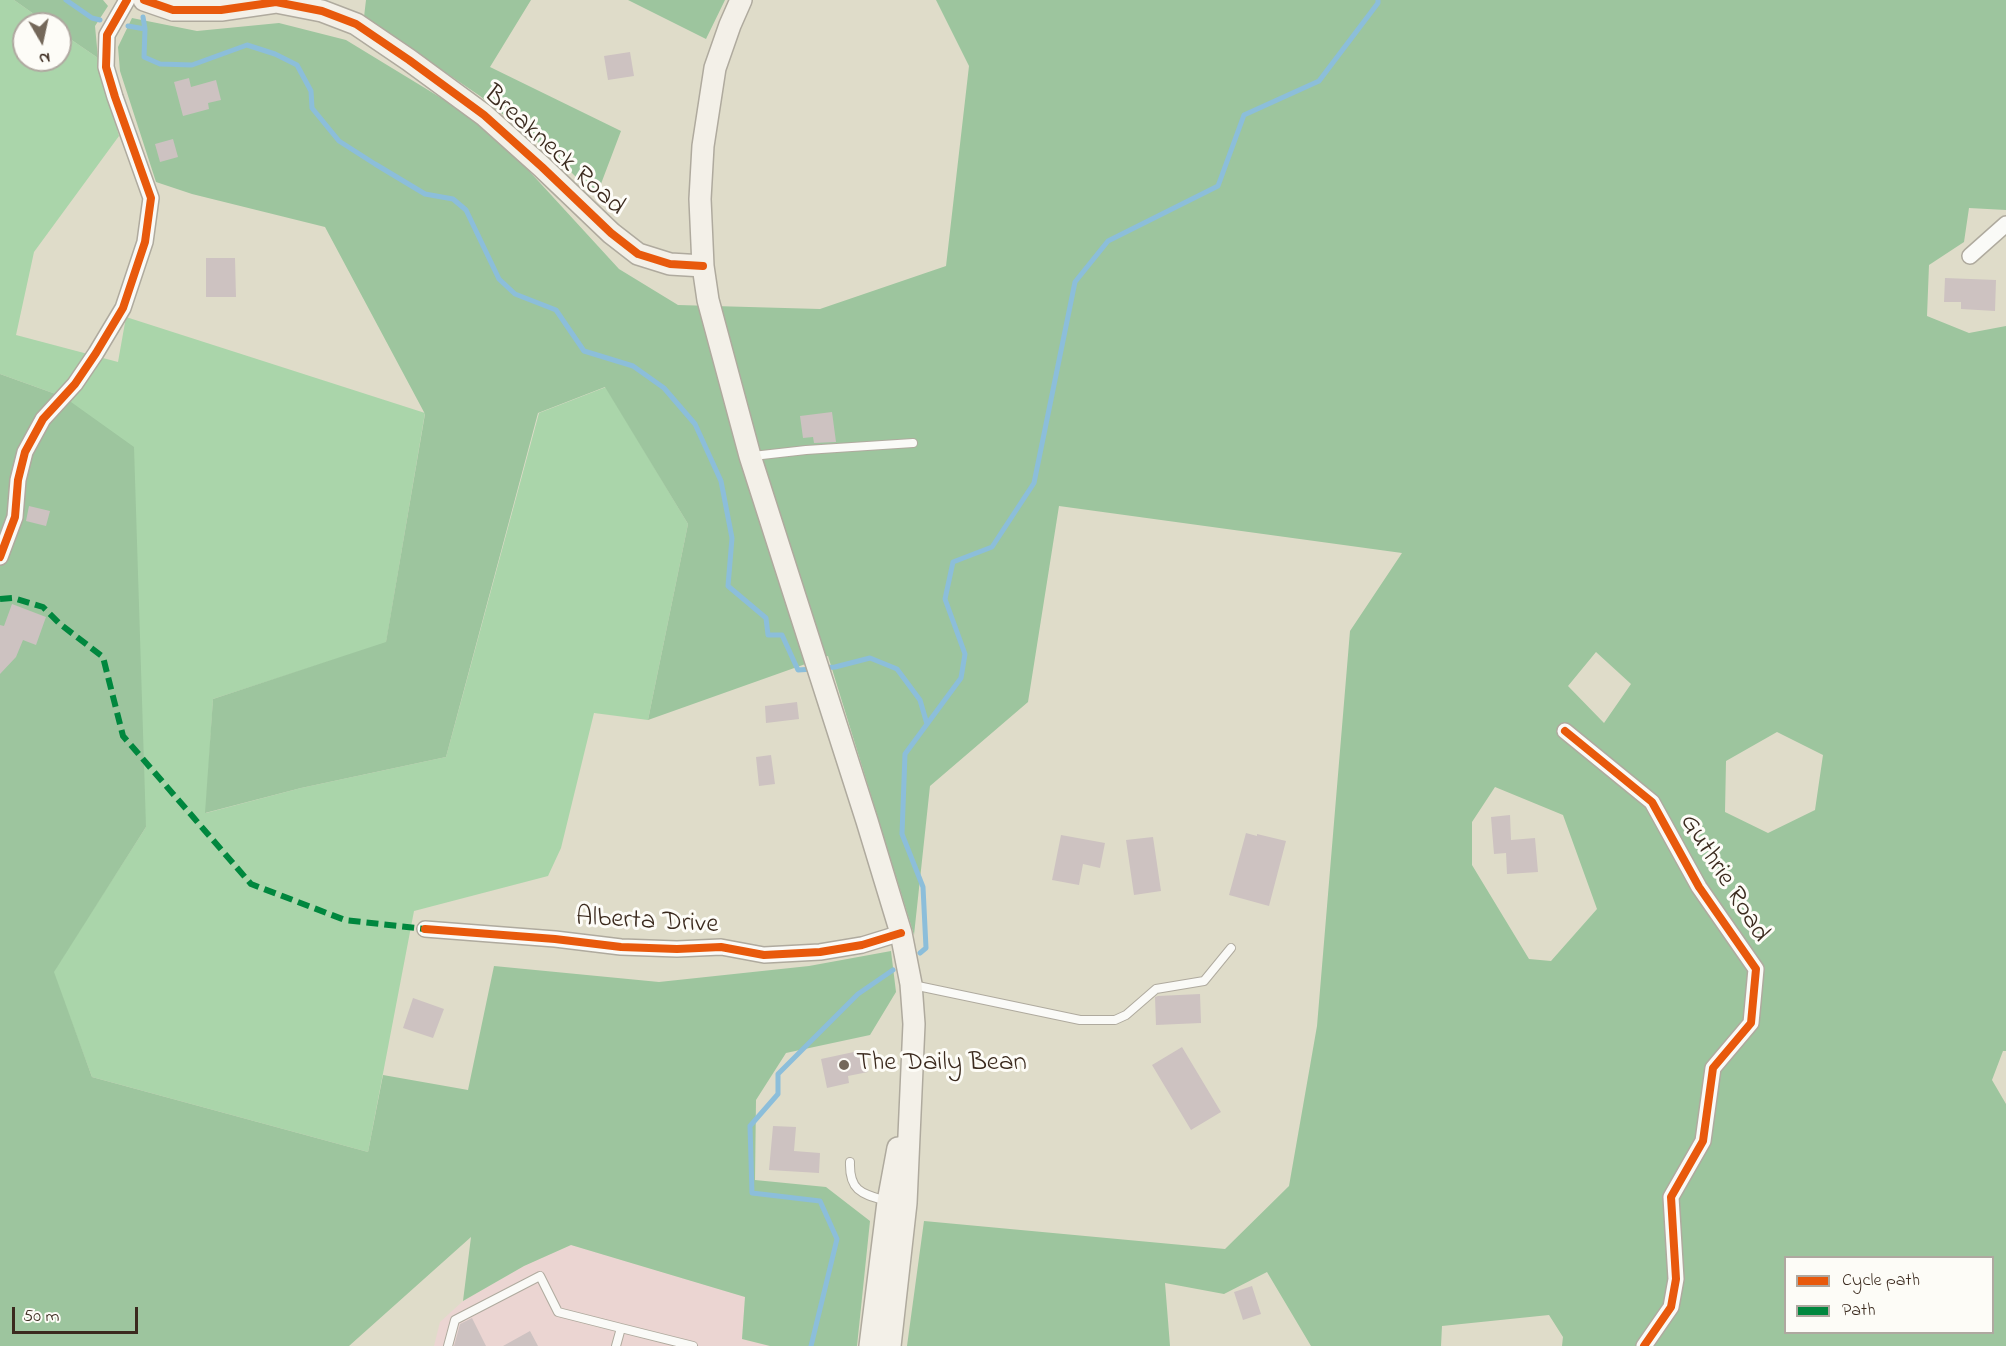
<!DOCTYPE html>
<style>
body{margin:0}
#map{position:relative;width:2006px;height:1346px;overflow:hidden;background:#dfdcc9;font-family:"Indie Flower",sans-serif}
canvas{display:block}
.legend{position:absolute;left:1784px;top:1256px;width:210px;height:78px;box-sizing:border-box;background:#fdfcf7;border:2px solid #afa8a0;margin:0;padding:8px 10px;list-style:none;font-size:18px;color:#3b2a1e}
.legend li{display:flex;align-items:center;gap:12px;height:30px}
.legend b{width:30px;border:2px solid #afa8a0}
.north{position:absolute;left:12px;top:12px;width:60px;height:60px;box-sizing:border-box;background:#fdfcf7;border:2px solid #afa8a0;border-radius:50%;rotate:171deg;font-size:16px;font-weight:700;line-height:24px;text-align:center;color:#3b2a1e}
.north::after{content:'';display:block;margin:auto;width:21px;height:27px;background:#74685a;clip-path:polygon(50% 0,100% 100%,50% 72%,0 100%)}
.scale{position:absolute;left:12px;top:1307px;width:126px;height:27px;box-sizing:border-box;border:3px solid #3b2a1e;border-top:0;padding-left:8px;font-size:18px;line-height:21px;white-space:nowrap;color:#3b2a1e;-webkit-text-stroke:4px #fdfcf7;paint-order:stroke}
</style>
<div id="map">
<canvas width="2006" height="1346"></canvas>
<ul class="legend">
<li><b style="height:8px;background:#e8590c"></b>Cycle path</li>
<li><b style="height:8px;background:#00873e"></b>Path</li>
</ul>
<div class="north">N</div>
<div class="scale">50 m</div>
</div>
<script>
const ctx = document.querySelector('canvas').getContext('2d');
ctx.lineJoin = 'round';
function fill(path, color) {
  ctx.fillStyle = color;
  ctx.fill(path, 'evenodd');
}
function trace(path, color, width, dash) {
  ctx.strokeStyle = color;
  ctx.lineWidth = width;
  ctx.lineCap = dash ? 'butt' : 'round';
  ctx.setLineDash(dash || []);
  ctx.stroke(path);
}
function drawText(font, color, halo, rows, align = 'center') {
  ctx.font = font + ' "Indie Flower",sans-serif';
  ctx.lineWidth = 6;
  ctx.setLineDash([]);
  ctx.textBaseline = 'middle';
  ctx.strokeStyle = halo;
  ctx.fillStyle = color;
  for (const [text, x, y, turn = 0] of rows) {
    ctx.save();
    ctx.translate(x, y);
    ctx.rotate((+turn || 0) * Math.PI / 180);
    ctx.textAlign = isNaN(turn) ? turn : align;
    if (halo) ctx.strokeText(text, 0, 0);
    ctx.fillText(text, 0, 0);
    ctx.restore();
  }
}
const built = new Path2D(`
 M 571,1245 L 745,1297 L 742,1339 L 770,1346 L 434,1346 L 440,1322 L 463,1301 L 524,1266 Z`);
const green = new Path2D(`
 M 0,0 L 14,0 L 48,24 L 24,24 L 24,60 L 60,60 L 60,32 L 98,58 L 119,136 L 34,252 L 16,335 L 118,362 L 126,317 L 425,413 L 386,643 L 213,699 L 206,813 L 301,788 L 446,757 L 539,413 L 606,387 L 688,524 L 648,720 L 594,713 L 561,848 L 548,876 L 414,911 L 368,1152 L 92,1077 L 53,972 L 146,827 L 64,397 L 0,374 Z`);
const forest = new Path2D(`
 M 14,0 L 103,0 L 108,6 L 95,26 L 98,58 L 60,32 L 60,24 L 48,24 Z
 M 366,0 L 531,0 L 490,67 L 621,131 L 596,197 L 556,157 L 480,96 L 364,17 Z
 M 628,0 L 725,0 L 706,39 Z
 M 936,0 L 2006,0 L 2006,210 L 1969,208 L 1964,242 L 1929,265 L 1927,316 L 1969,333 L 2006,326 L 2006,1051 L 2003,1051 L 1992,1080 L 2006,1104 L 2006,1346 L 1562,1346 L 1563,1337 L 1549,1315 L 1442,1326 L 1441,1346 L 1311,1346 L 1267,1272 L 1224,1294 L 1165,1283 L 1170,1346 L 907,1346 L 924,1221 L 1225,1249 L 1289,1186 L 1317,1026 L 1350,631 L 1402,553 L 1059,506 L 1028,702 L 930,786 L 914,935 L 828,656 L 648,720 L 688,524 L 605,387 L 538,413 L 446,757 L 301,788 L 205,813 L 213,699 L 386,642 L 425,414 L 325,227 L 192,194 L 156,182 L 120,71 L 118,47 L 132,18 L 197,31 L 279,23 L 346,40 L 479,121 L 530,172 L 619,269 L 678,305 L 820,309 L 946,266 L 969,66 ZM 1596,652 L 1631,684 L 1604,723 L 1568,686 ZM 1777,732 L 1823,755 L 1815,810 L 1768,833 L 1725,812 L 1726,761 ZM 1495,787 L 1563,815 L 1597,909 L 1551,961 L 1529,959 L 1472,865 L 1472,822 ZM 1786,1258 L 1992,1258 L 1992,1332 L 1786,1332 Z
 M 0,374 L 64,397 L 134,447 L 146,827 L 54,972 L 92,1077 L 368,1152 L 383,1075 L 468,1090 L 494,966 L 659,982 L 809,966 L 891,951 L 896,992 L 870,1035 L 786,1053 L 756,1100 L 755,1180 L 826,1187 L 870,1221 L 857,1346 L 770,1346 L 742,1339 L 745,1297 L 571,1245 L 524,1266 L 463,1301 L 471,1237 L 349,1346 L 0,1346 Z`);
const stream = new Path2D(`
 M 66,0 L 92,18 L 100,20
 M 143,17 L 145,29
 M 128,26 L 145,29 L 144,57 L 160,64 L 192,65 L 247,45 L 275,54 L 297,65 L 311,91 L 312,108 L 339,141 L 375,164 L 425,194 L 453,199 L 466,210 L 499,279 L 515,294 L 556,310 L 584,351 L 633,366 L 664,388 L 695,424 L 721,481 L 732,538 L 728,586 L 766,618 L 768,635 L 782,635 L 798,670 L 813,669
 M 822,668 L 835,667 L 870,658 L 897,669 L 920,700 L 927,724
 M 920,953 L 926,948 L 923,887 L 902,834 L 905,754 L 961,678 L 965,654 L 945,599 L 953,562 L 992,547 L 1034,483 L 1075,282 L 1108,241 L 1218,186 L 1244,115 L 1319,81 L 1378,3 L 1378,0
 M 811,1346 L 837,1239 L 820,1201 L 752,1193 L 750,1126 L 778,1094 L 778,1074 L 858,994 L 893,970`);
const building = new Path2D(`
 M 630,52 L 634,76 L 608,80 L 604,56 Z
 M 189,78 L 191,87 L 216,80 L 221,100 L 208,103 L 209,109 L 183,116 L 174,82 Z
 M 173,139 L 178,157 L 160,162 L 155,144 Z
 M 206,258 L 235,258 L 236,297 L 206,297 Z
 M 1945,278 L 1996,280 L 1995,311 L 1961,309 L 1961,302 L 1944,302 Z
 M 832,412 L 836,442 L 814,443 L 813,437 L 803,438 L 800,416 Z
 M 29,506 L 50,511 L 46,526 L 26,521 Z
 M 12,604 L 46,617 L 36,645 L 23,640 L 16,657 L 0,674 L 0,625 L 4,626 Z
 M 797,702 L 799,719 L 766,723 L 765,706 Z
 M 771,755 L 775,784 L 759,786 L 756,757 Z
 M 1510,815 L 1511,840 L 1535,838 L 1538,872 L 1507,874 L 1506,853 L 1494,854 L 1491,817 Z
 M 1246,833 L 1257,836 L 1257,834 L 1286,841 L 1269,906 L 1229,895 Z
 M 1061,835 L 1105,843 L 1100,868 L 1083,864 L 1079,885 L 1052,880 Z
 M 1153,837 L 1161,891 L 1134,895 L 1126,840 Z
 M 1200,994 L 1201,1023 L 1156,1025 L 1155,997 L 1158,996 Z
 M 413,998 L 444,1009 L 433,1038 L 403,1028 Z
 M 1182,1047 L 1221,1112 L 1191,1130 L 1152,1065 Z
 M 863,1050 L 868,1072 L 848,1076 L 849,1083 L 827,1088 L 821,1059 Z
 M 773,1126 L 796,1127 L 794,1151 L 820,1153 L 819,1173 L 769,1170 Z
 M 1252,1286 L 1261,1314 L 1243,1320 L 1234,1292 Z
 M 472,1318 L 486,1346 L 454,1346 L 460,1324 Z
 M 530,1331 L 538,1346 L 503,1346 Z`);
const lane = new Path2D(`
 M 753,456 L 806,450 L 913,443
 M 913,985 L 1080,1020 L 1115,1020 L 1126,1015 L 1156,989 L 1204,981 L 1231,948
 M 850,1162 C 849,1192 863,1194 887,1201
 M 448,1346 L 455,1320 L 540,1276 L 558,1312 L 621,1328
 M 616,1346 L 621,1328 L 693,1346`);
const street = new Path2D(`
 M 1970,256 L 2006,224
 M 0,557 L 15,517 L 18,480 L 25,452 L 43,419 L 75,384 L 96,353 L 123,308 L 145,242 L 151,198 L 115,97 L 106,67 L 107,35 L 127,0
 M 1565,731 L 1652,802 L 1699,887 L 1756,969 L 1751,1023 L 1713,1068 L 1703,1141 L 1671,1197 L 1676,1279 L 1671,1307 L 1644,1346
 M 425,929 L 555,939 L 621,947 L 677,949 L 721,947 L 764,955 L 820,952 L 862,945 L 901,933`);
const secondary = new Path2D(`
 M 144,0 L 173,10 L 221,10 L 276,2 L 322,11 L 356,24 L 409,60 L 484,115 L 542,167 L 611,233 L 638,254 L 670,264 L 703,266
 M 741,0 L 730,25 L 715,68 L 703,146 L 700,199 L 703,266 L 708,300 L 750,456 L 867,821 L 901,933 L 911,984 L 914,1024 L 906,1203 L 890,1346
 M 870,1346 L 888,1202 L 898,1148`);
const quiet = new Path2D(`
 M 0,599 L 13,598 L 43,607 L 60,624 L 103,657 L 123,736 L 251,884 L 345,920 L 425,929`);
const cycleway = new Path2D(`
 M 144,0 L 173,10 L 221,10 L 276,2 L 322,11 L 356,24 L 409,60 L 484,115 L 542,167 L 611,233 L 638,254 L 670,264 L 703,266
 M 0,557 L 15,517 L 18,480 L 25,452 L 43,419 L 75,384 L 96,353 L 123,308 L 145,242 L 151,198 L 115,97 L 106,67 L 107,35 L 127,0
 M 1565,731 L 1652,802 L 1699,887 L 1756,969 L 1751,1023 L 1713,1068 L 1703,1141 L 1671,1197 L 1676,1279 L 1671,1307 L 1644,1346
 M 425,929 L 555,939 L 621,947 L 677,949 L 721,947 L 764,955 L 820,952 L 862,945 L 901,933`);
const markers = [
 [844,1065,6,"#74685a"]
];
const streetNames = [
 ["Breakneck Road",553,152,42],
 ["Guthrie Road",1723,879,58],
 ["Alberta Drive",647,923,3]
];
const poiNames = [
 ["The Daily Bean",856,1065]
];
fill(built, '#ebd5d2');
fill(green, '#aad5aa');
fill(forest, '#9dc59e');
trace(stream, '#8cbeda', 5);
fill(building, '#cdc2c1');
trace(lane, '#afaa9e', 10);
trace(street, '#afaa9e', 18);
trace(secondary, '#afaa9e', 24);
trace(lane, '#fafaf7', 8);
trace(street, '#fafaf7', 15);
trace(secondary, '#f3f0e8', 21);
trace(quiet, '#00873e', 6, [12, 6]);
trace(cycleway, '#e8590c', 8);
for (const [x, y, r, color] of markers) {
  const dot = new Path2D();
  dot.arc(x, y, r, 0, 2 * Math.PI);
  ctx.fillStyle = color;
  ctx.fill(dot);
  trace(dot, '#fdfcf7', 2);
}
drawText('27px', '#3b2a1e', '#fdfcf7', streetNames);
drawText('27px', '#3b2a1e', '#fdfcf7', poiNames, 'left');
</script>
